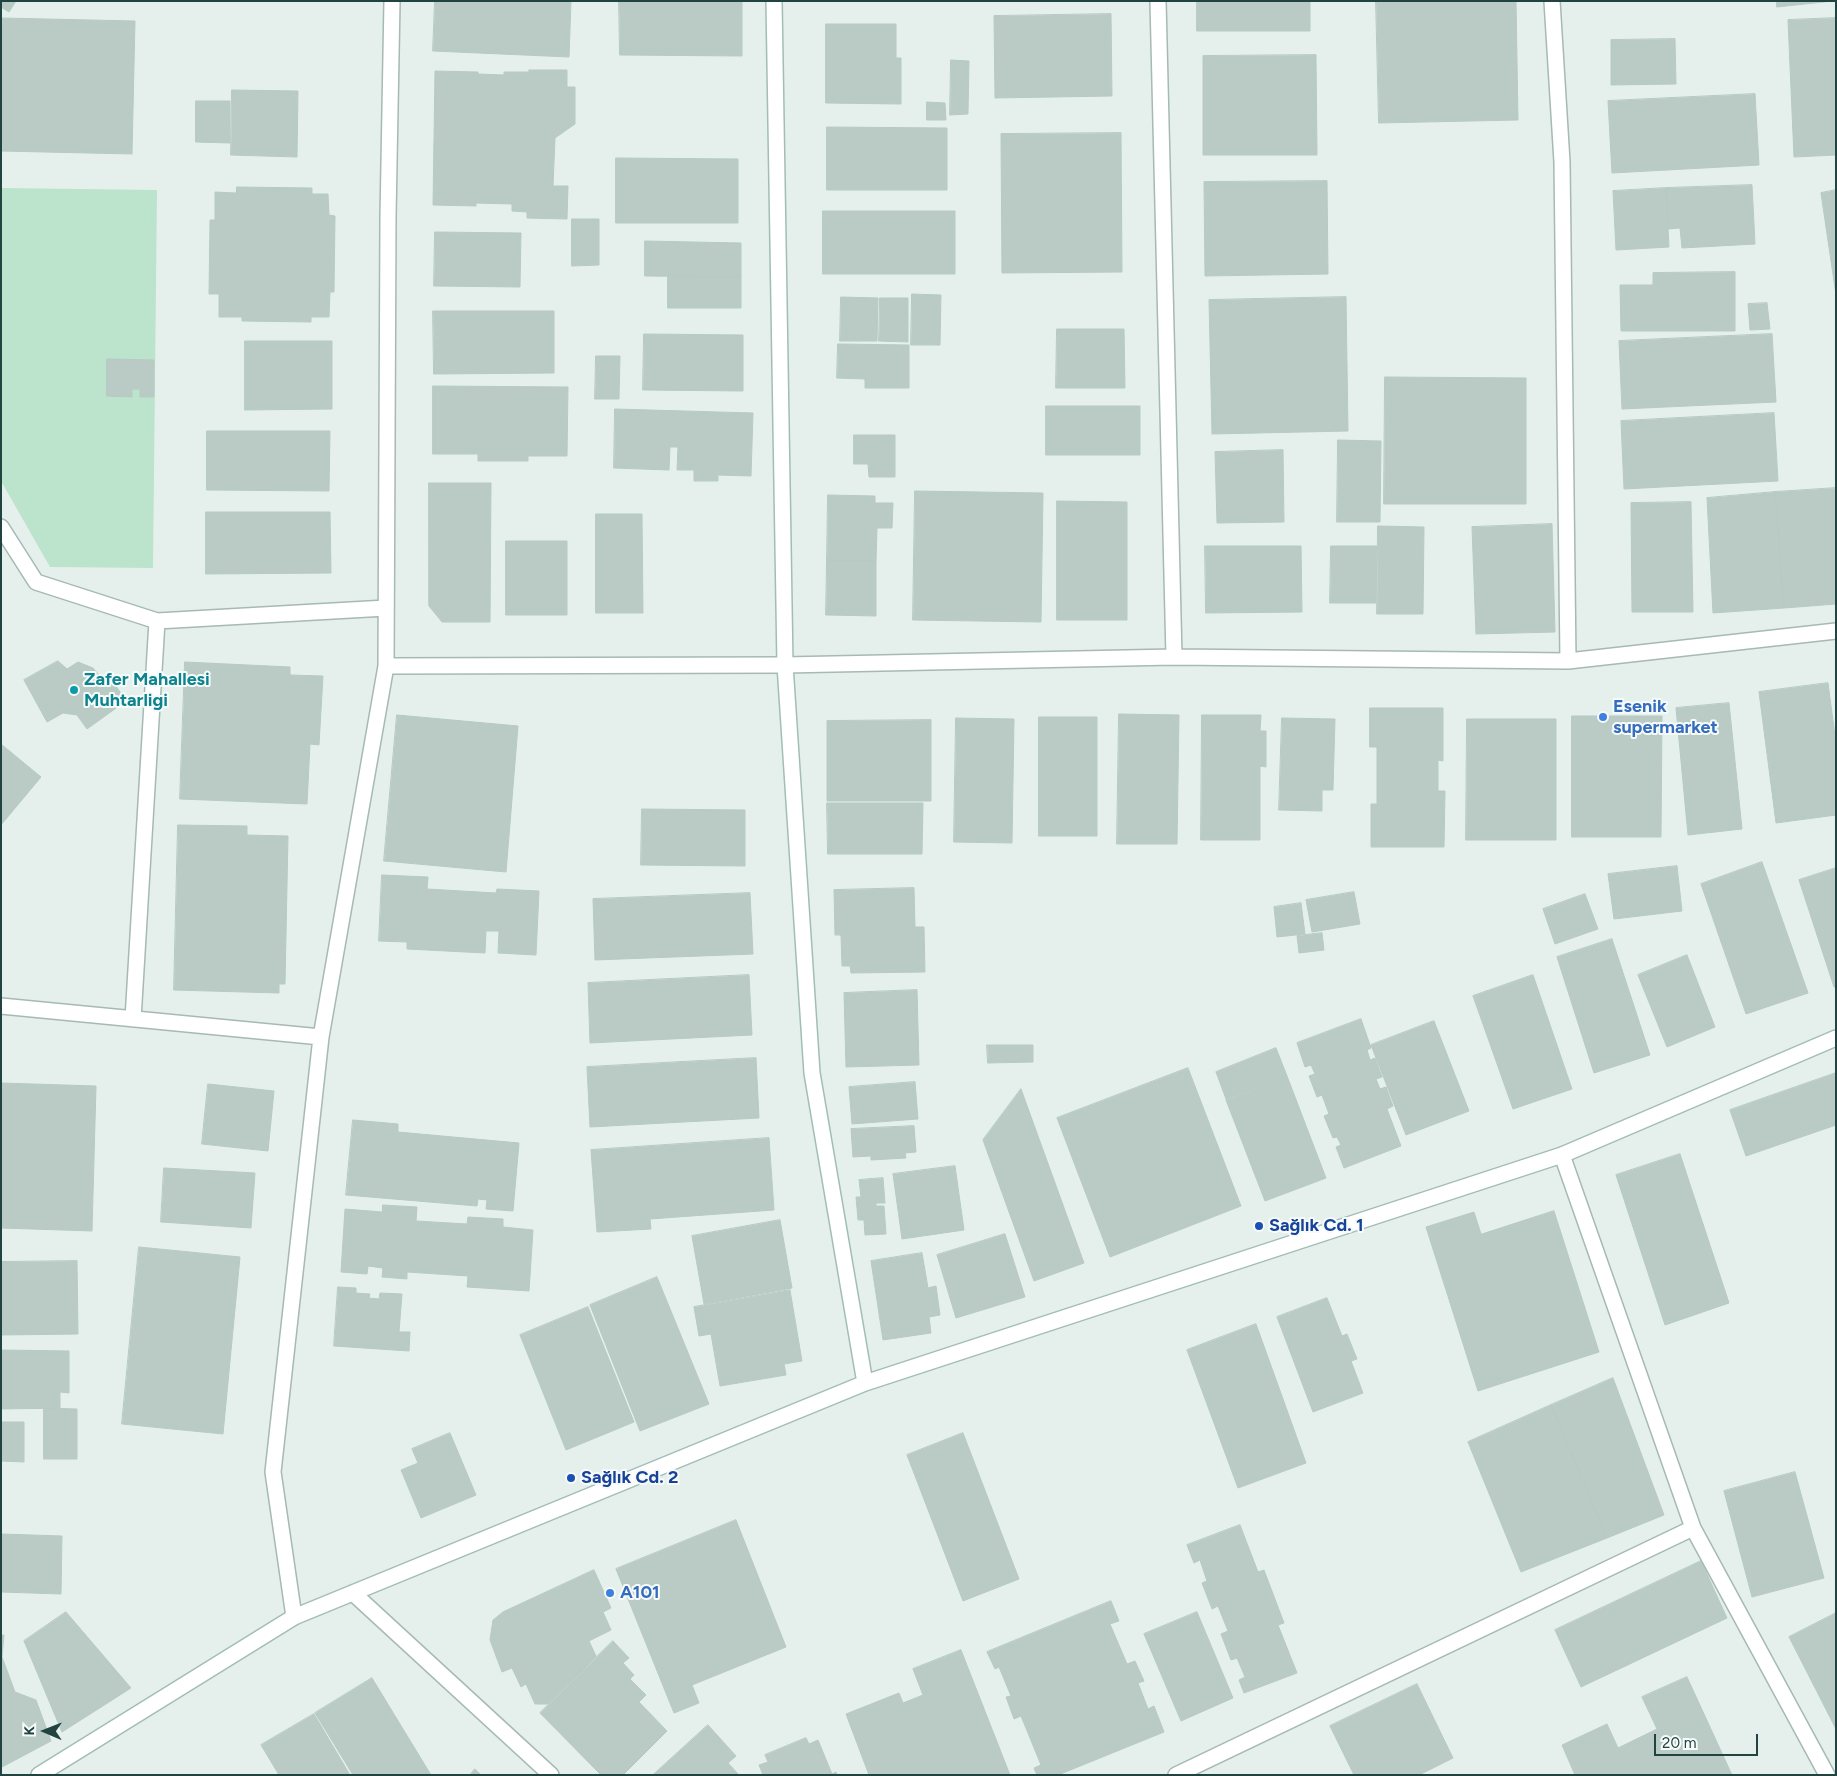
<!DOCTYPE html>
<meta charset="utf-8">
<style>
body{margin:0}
#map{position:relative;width:1837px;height:1776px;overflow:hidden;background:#e5f0ec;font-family:Figtree,sans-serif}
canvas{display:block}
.frame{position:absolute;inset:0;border:2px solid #214440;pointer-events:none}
.north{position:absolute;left:20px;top:1706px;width:50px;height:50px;-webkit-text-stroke:4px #f6fbfa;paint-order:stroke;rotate:271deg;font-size:14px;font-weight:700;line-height:20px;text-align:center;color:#214440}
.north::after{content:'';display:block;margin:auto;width:18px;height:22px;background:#214440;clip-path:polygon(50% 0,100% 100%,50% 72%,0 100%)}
.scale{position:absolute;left:1654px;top:1734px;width:104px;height:22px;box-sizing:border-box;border:2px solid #214440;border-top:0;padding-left:6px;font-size:15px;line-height:18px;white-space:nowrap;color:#214440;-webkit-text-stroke:4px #f6fbfa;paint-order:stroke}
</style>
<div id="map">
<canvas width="1837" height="1776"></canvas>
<div class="frame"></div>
<div class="north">K</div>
<div class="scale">20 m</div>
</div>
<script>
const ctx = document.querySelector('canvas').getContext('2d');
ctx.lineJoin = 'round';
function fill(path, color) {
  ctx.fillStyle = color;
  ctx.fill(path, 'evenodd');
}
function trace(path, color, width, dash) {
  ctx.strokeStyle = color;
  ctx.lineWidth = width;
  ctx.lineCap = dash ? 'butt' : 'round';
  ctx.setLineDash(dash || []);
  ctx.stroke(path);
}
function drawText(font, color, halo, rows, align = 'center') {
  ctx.font = font + ' Figtree,sans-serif';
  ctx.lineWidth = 4;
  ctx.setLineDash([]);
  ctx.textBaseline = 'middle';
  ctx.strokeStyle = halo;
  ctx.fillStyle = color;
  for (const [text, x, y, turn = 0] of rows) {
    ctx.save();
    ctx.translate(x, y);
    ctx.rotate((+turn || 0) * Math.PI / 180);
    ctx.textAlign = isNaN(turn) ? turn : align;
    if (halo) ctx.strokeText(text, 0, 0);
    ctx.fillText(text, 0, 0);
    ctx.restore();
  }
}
const green = new Path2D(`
 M 1,188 L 157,190 L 153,568 L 50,567 L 1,481 Z`);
const building = new Path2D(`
 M 1,1 L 16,1 L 9,12 L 1,7 Z
 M 435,1 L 571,1 L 569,57 L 433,51 Z
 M 619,1 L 742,1 L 742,56 L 620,55 Z
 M 1197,1 L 1310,1 L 1310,31 L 1197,31 Z
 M 1376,1 L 1516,1 L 1518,120 L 1379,123 Z
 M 1777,1 L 1833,1 L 1777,7 Z
 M 1111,14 L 1112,96 L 995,98 L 994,16 Z
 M 1,18 L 135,21 L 132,154 L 1,151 Z
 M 1836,18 L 1836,155 L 1794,157 L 1788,20 Z
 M 826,24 L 896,24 L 896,58 L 901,58 L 901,104 L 826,103 Z
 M 1675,39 L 1676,84 L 1611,85 L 1611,40 Z
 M 1316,55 L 1317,155 L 1203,155 L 1203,56 Z
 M 951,60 L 969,61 L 968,114 L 950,115 Z
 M 529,70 L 567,70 L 567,87 L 575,87 L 575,124 L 555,138 L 553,186 L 568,186 L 567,219 L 527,218 L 527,212 L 512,211 L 512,204 L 476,203 L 476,206 L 433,205 L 435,71 L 478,72 L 478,74 L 504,75 L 504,72 L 529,72 Z
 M 232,90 L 298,91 L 297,157 L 231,155 Z
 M 1755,94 L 1759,165 L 1612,173 L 1608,101 Z
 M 196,101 L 230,101 L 230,143 L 196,142 Z
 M 927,102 L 945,103 L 946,120 L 927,120 Z
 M 827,127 L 947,128 L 947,190 L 827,190 Z
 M 1121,133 L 1122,272 L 1002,273 L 1001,134 Z
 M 616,158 L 738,159 L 738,223 L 616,223 Z
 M 1327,181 L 1328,274 L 1205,276 L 1204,182 Z
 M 1752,185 L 1755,244 L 1682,248 L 1680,228 L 1668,229 L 1666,188 Z
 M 237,187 L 312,188 L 312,194 L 328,194 L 329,215 L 335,216 L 334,292 L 330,292 L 329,317 L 311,317 L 311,322 L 242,321 L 242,317 L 219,317 L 219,294 L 209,294 L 210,220 L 215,220 L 215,192 L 236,193 Z
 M 1666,188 L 1669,247 L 1616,250 L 1613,191 Z
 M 1836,190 L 1836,295 L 1821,193 Z
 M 823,211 L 955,211 L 955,274 L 823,274 Z
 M 572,219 L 599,219 L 599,265 L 572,266 Z
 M 435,232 L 521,233 L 520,287 L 434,286 Z
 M 645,241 L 741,243 L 741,277 L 645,276 Z
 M 1735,272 L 1735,331 L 1621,331 L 1620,285 L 1653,285 L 1653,273 Z
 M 668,276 L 741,277 L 741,308 L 668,308 Z
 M 912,294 L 941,295 L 940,345 L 911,345 Z
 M 841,297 L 878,298 L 877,341 L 840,341 Z
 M 1346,297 L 1348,431 L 1212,434 L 1209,300 Z
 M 880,298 L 908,298 L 908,342 L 879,341 Z
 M 1767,303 L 1770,329 L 1750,330 L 1748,304 Z
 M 433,311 L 554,311 L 554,373 L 434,374 Z
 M 1057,329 L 1124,329 L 1125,388 L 1056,388 Z
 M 644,334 L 743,335 L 743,391 L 643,390 Z
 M 1772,334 L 1776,402 L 1622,409 L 1619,341 Z
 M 245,341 L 332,341 L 332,409 L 245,410 Z
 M 838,344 L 909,345 L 909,388 L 865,388 L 865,379 L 837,378 Z
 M 596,356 L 620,356 L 619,399 L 595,399 Z
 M 107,359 L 154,360 L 154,397 L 140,397 L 140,389 L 132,389 L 132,397 L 107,396 Z
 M 1385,377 L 1526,378 L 1526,504 L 1384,504 Z
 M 433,386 L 568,387 L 567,456 L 528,456 L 528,461 L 478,461 L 478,454 L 433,454 Z
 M 1046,406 L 1140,406 L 1140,455 L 1046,455 Z
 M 615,409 L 753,413 L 751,476 L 718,475 L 718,481 L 694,481 L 694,470 L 677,470 L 678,447 L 670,447 L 669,470 L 614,468 Z
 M 1774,413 L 1778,481 L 1624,489 L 1621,421 Z
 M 207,431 L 330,431 L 329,491 L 207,490 Z
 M 854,435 L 895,435 L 895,477 L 869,477 L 868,464 L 854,464 Z
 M 1338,440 L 1381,441 L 1380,522 L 1337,522 Z
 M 1283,450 L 1284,522 L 1217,523 L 1215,452 Z
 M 429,483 L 491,483 L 490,622 L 442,622 L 429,606 Z
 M 1836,488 L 1836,604 L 1784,608 L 1775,492 Z
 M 915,491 L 1043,493 L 1041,622 L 913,620 Z
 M 1775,492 L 1784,608 L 1713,613 L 1707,498 Z
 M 828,495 L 875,496 L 875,503 L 893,503 L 892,528 L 877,528 L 876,561 L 827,560 Z
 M 1057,501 L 1127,502 L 1127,620 L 1057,620 Z
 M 1691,502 L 1693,612 L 1632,612 L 1631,503 Z
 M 206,512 L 330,512 L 331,573 L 206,574 Z
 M 596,514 L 642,514 L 643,613 L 596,613 Z
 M 1552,524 L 1555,632 L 1476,634 L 1472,527 Z
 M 1378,526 L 1424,527 L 1423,614 L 1377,614 Z
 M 506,541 L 567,541 L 567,615 L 506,615 Z
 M 1205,546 L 1301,546 L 1302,612 L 1206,613 Z
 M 1331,546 L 1377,546 L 1376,603 L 1330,603 Z
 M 827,560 L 876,561 L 876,616 L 826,615 Z
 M 58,661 L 67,669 L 78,662 L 93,668 L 99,675 L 110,677 L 126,701 L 87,729 L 77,715 L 63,713 L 47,722 L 24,680 Z
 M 185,662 L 290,667 L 290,675 L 323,676 L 319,745 L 310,744 L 307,804 L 180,799 Z
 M 1828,683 L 1836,743 L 1836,815 L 1776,823 L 1759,692 Z
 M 1729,703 L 1742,829 L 1688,835 L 1676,708 Z
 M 1370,708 L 1443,708 L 1443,761 L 1438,760 L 1438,791 L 1445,791 L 1444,847 L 1371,847 L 1371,804 L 1377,804 L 1377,747 L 1370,747 Z
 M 1119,714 L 1179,715 L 1177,844 L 1117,844 Z
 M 397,715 L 518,726 L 506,872 L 384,861 Z
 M 1202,715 L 1261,715 L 1260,731 L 1266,731 L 1266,767 L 1260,766 L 1260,840 L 1201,840 Z
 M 1572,716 L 1662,716 L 1661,837 L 1572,837 Z
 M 1039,717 L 1097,717 L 1097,836 L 1039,836 Z
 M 956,718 L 1014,719 L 1012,843 L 954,842 Z
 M 1282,718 L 1335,719 L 1333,790 L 1322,790 L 1322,811 L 1279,810 Z
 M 1467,719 L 1556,719 L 1556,840 L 1466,840 Z
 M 931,720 L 931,801 L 827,801 L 827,721 Z
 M 1,744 L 41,777 L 1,825 Z
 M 827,803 L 923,803 L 922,854 L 828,854 Z
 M 642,809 L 745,810 L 745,866 L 641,865 Z
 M 178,825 L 247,826 L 247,835 L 288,836 L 285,984 L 279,984 L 279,993 L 174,990 Z
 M 1762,862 L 1808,993 L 1746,1014 L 1701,884 Z
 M 1677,866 L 1682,911 L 1614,919 L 1608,874 Z
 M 1836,868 L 1836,987 L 1834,987 L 1799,880 Z
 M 382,875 L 428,877 L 427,889 L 496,893 L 497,889 L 539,891 L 536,955 L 498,953 L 499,931 L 486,931 L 485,953 L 407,949 L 407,942 L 379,941 Z
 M 914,888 L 915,927 L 924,927 L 925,972 L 851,973 L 850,966 L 842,966 L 841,935 L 835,935 L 834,890 Z
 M 1354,892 L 1360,924 L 1312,932 L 1306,900 Z
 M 750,893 L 753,954 L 595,960 L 593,899 Z
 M 1585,894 L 1598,929 L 1555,944 L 1543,909 Z
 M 1301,903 L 1305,934 L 1277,937 L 1274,907 Z
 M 1322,933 L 1324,950 L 1299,953 L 1297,936 Z
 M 1612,939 L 1650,1055 L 1594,1073 L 1557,957 Z
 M 1687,955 L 1715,1027 L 1667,1047 L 1638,975 Z
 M 749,975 L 752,1035 L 590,1043 L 588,983 Z
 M 1533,975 L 1572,1089 L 1513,1109 L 1473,996 Z
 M 917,990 L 919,1065 L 846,1067 L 844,993 Z
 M 1361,1019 L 1371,1048 L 1367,1050 L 1370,1060 L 1375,1058 L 1382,1077 L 1376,1079 L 1380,1089 L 1386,1087 L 1393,1106 L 1387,1109 L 1401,1146 L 1344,1168 L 1336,1147 L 1341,1145 L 1337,1137 L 1333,1138 L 1324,1116 L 1329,1114 L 1322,1095 L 1317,1097 L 1309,1076 L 1315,1074 L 1311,1065 L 1305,1067 L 1297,1043 Z
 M 1434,1021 L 1469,1111 L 1406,1135 L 1371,1045 Z
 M 987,1045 L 1033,1045 L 1033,1062 L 988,1063 Z
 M 1276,1048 L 1287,1076 L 1226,1099 L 1216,1072 Z
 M 756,1058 L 759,1118 L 590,1127 L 587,1067 Z
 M 1188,1068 L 1241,1206 L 1110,1257 L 1057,1118 Z
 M 1836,1073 L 1836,1125 L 1746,1156 L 1730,1110 Z
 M 1287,1076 L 1326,1178 L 1265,1201 L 1226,1100 Z
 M 915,1082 L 918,1119 L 852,1124 L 849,1087 Z
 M 1,1083 L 96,1086 L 92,1231 L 1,1228 Z
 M 208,1084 L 274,1091 L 268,1151 L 202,1144 Z
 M 1021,1089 L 1084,1263 L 1034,1281 L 983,1140 Z
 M 353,1120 L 398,1124 L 398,1132 L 519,1143 L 513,1211 L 486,1209 L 487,1200 L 478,1199 L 477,1206 L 346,1195 Z
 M 914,1126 L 916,1152 L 905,1153 L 906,1158 L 871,1160 L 871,1156 L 853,1157 L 851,1129 Z
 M 769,1138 L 774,1210 L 650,1219 L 651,1229 L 597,1232 L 591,1150 Z
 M 1680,1154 L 1729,1303 L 1665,1325 L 1616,1175 Z
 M 955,1166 L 964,1230 L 902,1239 L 893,1174 Z
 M 164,1168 L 255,1173 L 251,1228 L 161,1222 Z
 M 883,1178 L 885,1203 L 876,1203 L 876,1206 L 884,1206 L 886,1234 L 865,1235 L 864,1220 L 858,1220 L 856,1197 L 861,1197 L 859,1180 Z
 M 383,1205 L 417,1207 L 416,1221 L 467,1224 L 468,1217 L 503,1219 L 503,1227 L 533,1230 L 529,1291 L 467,1287 L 468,1276 L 407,1272 L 407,1279 L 382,1277 L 383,1268 L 368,1266 L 367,1274 L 341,1272 L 345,1209 L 382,1212 Z
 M 1554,1211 L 1599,1352 L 1478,1391 L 1426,1227 L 1474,1212 L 1481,1234 Z
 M 780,1220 L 792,1288 L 704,1304 L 692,1236 Z
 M 1005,1234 L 1025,1297 L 956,1318 L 937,1255 Z
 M 139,1247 L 240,1257 L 223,1434 L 122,1424 Z
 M 922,1253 L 928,1288 L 936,1286 L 940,1315 L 929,1317 L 931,1333 L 883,1340 L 871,1261 Z
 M 77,1261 L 78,1334 L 1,1335 L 1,1262 Z
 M 657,1277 L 709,1404 L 640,1431 L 590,1305 Z
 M 338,1287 L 356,1288 L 356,1293 L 370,1294 L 369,1298 L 379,1299 L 380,1293 L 402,1294 L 399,1332 L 410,1332 L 409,1351 L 334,1346 Z
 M 790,1290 L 802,1361 L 784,1364 L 786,1375 L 720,1386 L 711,1334 L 699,1336 L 694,1307 Z
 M 1327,1298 L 1342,1336 L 1347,1334 L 1357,1359 L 1351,1361 L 1363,1393 L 1313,1412 L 1277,1317 Z
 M 588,1307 L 634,1422 L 566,1450 L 520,1335 Z
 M 1256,1324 L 1306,1463 L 1238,1488 L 1187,1350 Z
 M 1,1350 L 69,1351 L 69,1393 L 60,1392 L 60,1408 L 1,1409 Z
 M 1613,1378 L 1664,1515 L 1607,1538 L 1551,1405 Z
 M 1551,1405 L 1607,1538 L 1521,1572 L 1468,1442 Z
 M 44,1408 L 77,1409 L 77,1459 L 44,1459 Z
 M 1,1422 L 24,1422 L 24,1462 L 1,1461 Z
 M 450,1433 L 476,1495 L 421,1518 L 401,1470 L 418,1463 L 412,1449 Z
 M 963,1433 L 1019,1579 L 963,1601 L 907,1455 Z
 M 1795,1472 L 1824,1578 L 1752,1597 L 1724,1491 Z
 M 736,1520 L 786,1647 L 692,1685 L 699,1703 L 674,1713 L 616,1569 Z
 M 1240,1525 L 1258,1572 L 1264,1570 L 1284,1623 L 1278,1625 L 1297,1673 L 1244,1693 L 1239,1680 L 1245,1677 L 1237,1658 L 1231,1660 L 1221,1634 L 1228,1631 L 1218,1606 L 1212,1609 L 1202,1583 L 1207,1581 L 1200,1560 L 1194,1563 L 1187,1545 Z
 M 1,1534 L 62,1536 L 61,1594 L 1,1592 Z
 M 1701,1561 L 1727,1618 L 1581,1687 L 1555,1630 Z
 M 594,1570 L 611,1608 L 603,1612 L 611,1630 L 589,1641 L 596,1656 L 548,1704 L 535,1704 L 526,1684 L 521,1687 L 512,1668 L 502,1672 L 490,1640 L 493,1620 L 503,1612 Z
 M 1111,1601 L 1119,1621 L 1110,1624 L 1127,1664 L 1135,1661 L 1144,1681 L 1138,1683 L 1148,1709 L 1154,1706 L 1164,1732 L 1058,1775 L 1037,1775 L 1034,1768 L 1041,1765 L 1021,1716 L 1014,1719 L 1006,1697 L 1011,1696 L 999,1667 L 995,1669 L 987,1652 Z
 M 66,1612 L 131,1688 L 62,1732 L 24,1641 Z
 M 1197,1612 L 1233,1698 L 1181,1721 L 1144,1634 Z
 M 1836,1613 L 1836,1729 L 1789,1637 Z
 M 1,1635 L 4,1635 L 2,1657 L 15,1692 L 36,1700 L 51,1741 L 2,1767 Z
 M 613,1641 L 629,1658 L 623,1663 L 634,1675 L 630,1679 L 646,1695 L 639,1702 L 667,1731 L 623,1775 L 601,1775 L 540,1713 Z
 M 961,1650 L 1010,1775 L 869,1775 L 846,1714 L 899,1693 L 903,1703 L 923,1695 L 913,1669 Z
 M 1687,1677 L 1732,1775 L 1575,1775 L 1562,1745 L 1607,1724 L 1618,1748 L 1657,1729 L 1642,1697 Z
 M 372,1678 L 431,1775 L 353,1775 L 315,1713 Z
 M 1417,1684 L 1453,1758 L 1419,1775 L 1354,1775 L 1330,1726 Z
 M 314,1714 L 350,1775 L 279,1775 L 261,1745 Z
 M 708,1725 L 736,1756 L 728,1763 L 739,1775 L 653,1775 Z
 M 806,1738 L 809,1744 L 818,1740 L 832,1774 L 836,1772 L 837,1775 L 763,1775 L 759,1765 L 768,1762 L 765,1755 Z
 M 475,1769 L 481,1775 L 470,1775 Z`);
const street = new Path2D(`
 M 1158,1 L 1174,657
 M 1,527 L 36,582 L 157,621 L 386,608
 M 1568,661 L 1836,631
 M 386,666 L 785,665 L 1174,657 L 1568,661 L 1562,162 L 1552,1
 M 1,1006 L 321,1037
 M 133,1019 L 157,621
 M 1562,1155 L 1693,1528 L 1827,1775
 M 353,1593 L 551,1775
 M 294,1617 L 273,1472 L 321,1037 L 386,666 L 388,217 L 392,1
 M 1176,1775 L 1693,1528`);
const secondary = new Path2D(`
 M 774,1 L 785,665 L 812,1073 L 865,1383
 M 39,1775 L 294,1617 L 577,1501 L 865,1383 L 1562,1155 L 1836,1038`);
const markers = [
 [74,690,5,"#0f9aa8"],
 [1603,717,5,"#3f7fe0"],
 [1259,1226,5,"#1a4fb4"],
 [571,1478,5,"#1a4fb4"],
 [610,1593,5,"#3f7fe0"]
];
const cultureNames = [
 ["Zafer Mahallesi",84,680],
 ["Muhtarligi",84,701]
];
const shopNames = [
 ["Esenik",1613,707],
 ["supermarket",1613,728],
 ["A101",620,1593]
];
const transitNames = [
 ["Sağlık Cd. 1",1269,1226],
 ["Sağlık Cd. 2",581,1478]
];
fill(green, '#bce3cc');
fill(building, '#bacbc6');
trace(building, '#b6cac5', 1);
trace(street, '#a6b9b5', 18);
trace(secondary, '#a2bdb8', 18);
trace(street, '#fff', 15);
trace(secondary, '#fff', 15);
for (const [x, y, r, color] of markers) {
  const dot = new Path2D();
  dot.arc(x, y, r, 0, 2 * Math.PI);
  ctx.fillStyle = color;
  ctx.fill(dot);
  trace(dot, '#f6fbfa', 2);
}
drawText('bold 18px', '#0d838f', '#f6fbfa', cultureNames, 'left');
drawText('bold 18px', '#366cbe', '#f6fbfa', shopNames, 'left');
drawText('bold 18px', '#164399', '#f6fbfa', transitNames, 'left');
</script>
